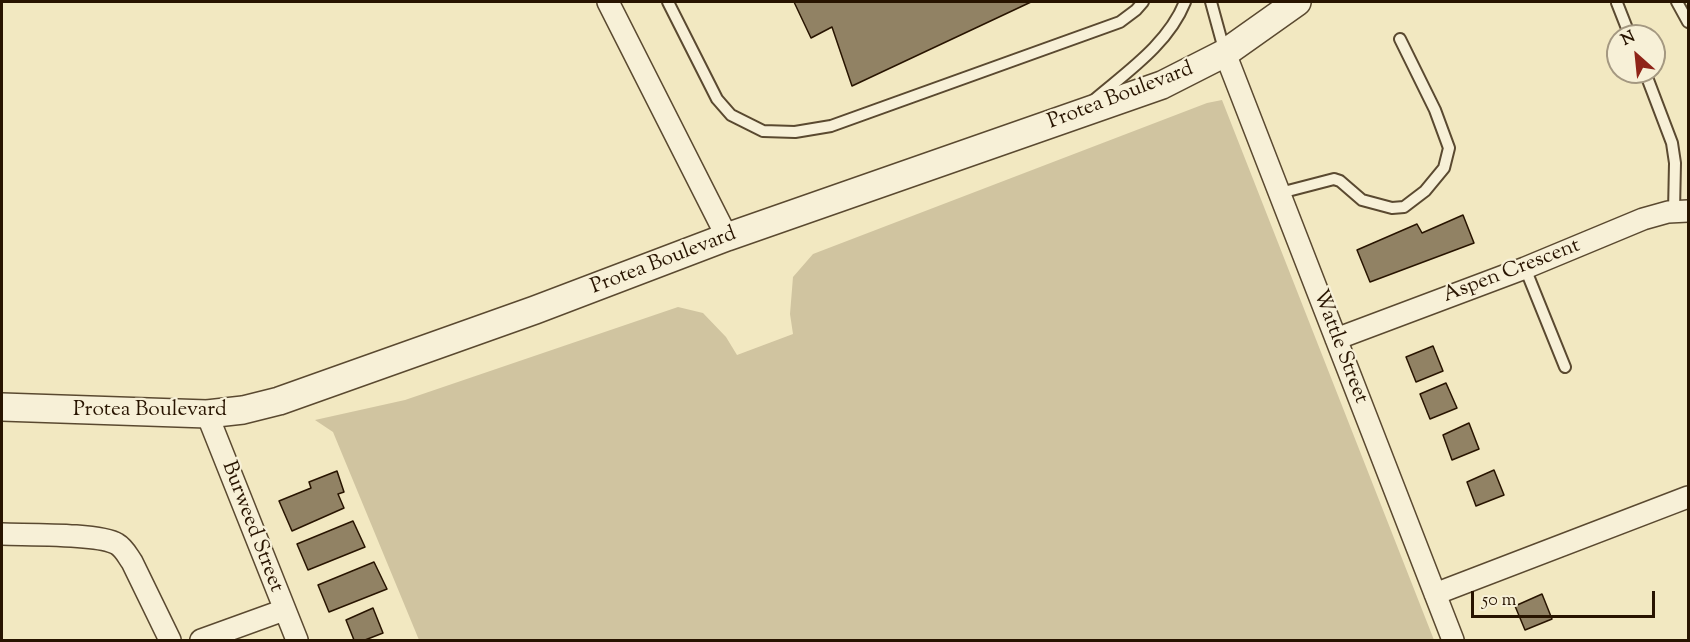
<!DOCTYPE html>
<style>
body{margin:0}
#map{position:relative;width:1690px;height:642px;overflow:hidden;background:#f2e8c1;font-family:"Sorts Mill Goudy",serif}
canvas{display:block}
.frame{position:absolute;inset:0;border:3px solid #281400;pointer-events:none}
.north{position:absolute;left:1606px;top:24px;width:60px;height:60px;box-sizing:border-box;background:#f7f0d7;border:2px solid #a49881;border-radius:50%;rotate:333deg;font-size:16px;font-weight:700;line-height:24px;text-align:center;color:#281400}
.north::after{content:'';display:block;margin:auto;width:21px;height:27px;background:#8f2418;clip-path:polygon(50% 0,100% 100%,50% 72%,0 100%)}
.scale{position:absolute;left:1471px;top:591px;width:184px;height:27px;box-sizing:border-box;border:3px solid #281400;border-top:0;padding-left:8px;font-size:18px;line-height:21px;white-space:nowrap;color:#281400;-webkit-text-stroke:4px #f7f0d7;paint-order:stroke}
</style>
<div id="map">
<canvas width="1690" height="642"></canvas>
<div class="frame"></div>
<div class="north">N</div>
<div class="scale">50 m</div>
</div>
<script>
const ctx = document.querySelector('canvas').getContext('2d');
ctx.lineJoin = 'round';
function fill(path, color) {
  ctx.fillStyle = color;
  ctx.fill(path, 'evenodd');
}
function trace(path, color, width, dash) {
  ctx.strokeStyle = color;
  ctx.lineWidth = width;
  ctx.lineCap = dash ? 'butt' : 'round';
  ctx.setLineDash(dash || []);
  ctx.stroke(path);
}
function drawText(font, color, halo, rows, align = 'center') {
  ctx.font = font + ' "Sorts Mill Goudy",serif';
  ctx.lineWidth = 4.5;
  ctx.setLineDash([]);
  ctx.textBaseline = 'middle';
  ctx.strokeStyle = halo;
  ctx.fillStyle = color;
  for (const [text, x, y, turn = 0] of rows) {
    ctx.save();
    ctx.translate(x, y);
    ctx.rotate((+turn || 0) * Math.PI / 180);
    ctx.textAlign = isNaN(turn) ? turn : align;
    if (halo) ctx.strokeText(text, 0, 0);
    ctx.fillText(text, 0, 0);
    ctx.restore();
  }
}
const green = new Path2D(`
 M 1222,100 L 1434,640 L 419,640 L 333,432 L 315,420 L 405,400 L 678,307 L 703,313 L 726,337 L 737,355 L 793,334 L 790,314 L 793,277 L 813,254 L 1207,103 Z`);
const building = new Path2D(`
 M 794,2 L 1031,2 L 852,86 L 832,27 L 811,38 Z
 M 1463,215 L 1474,243 L 1370,282 L 1357,250 L 1417,224 L 1422,233 Z
 M 1433,346 L 1443,371 L 1416,382 L 1406,357 Z
 M 1446,383 L 1457,408 L 1430,419 L 1420,394 Z
 M 1469,423 L 1479,449 L 1452,460 L 1443,435 Z
 M 1494,470 L 1504,495 L 1476,506 L 1467,482 Z
 M 337,471 L 344,492 L 338,494 L 344,508 L 292,531 L 279,501 L 311,488 L 309,482 Z
 M 353,521 L 365,547 L 308,570 L 297,544 Z
 M 374,562 L 387,589 L 329,612 L 318,585 Z
 M 1542,594 L 1552,619 L 1525,630 L 1515,606 Z
 M 373,608 L 383,633 L 365,640 L 354,640 L 346,620 Z`);
const service = new Path2D(`
 M 668,2 L 717,99 L 731,115 L 763,131 L 795,132 L 831,126 L 1120,22 L 1136,10 L 1143,2
 M 1211,2 L 1225,53
 M 1677,2 L 1688,22
 M 1617,3 L 1630,36
 M 1645,72 L 1672,143 L 1675,163 L 1674,211
 M 1094,100 C 1128,71 1168,44 1185,2
 M 1280,193 L 1334,179 L 1340,181 L 1362,200 L 1392,208 L 1404,207 L 1425,191 L 1444,168 L 1449,148 L 1435,110 L 1400,39
 M 1525,268 L 1565,367`);
const minor = new Path2D(`
 M 608,2 L 727,237
 M 1225,53 L 1453,640
 M 1336,339 L 1525,268 L 1643,219 L 1668,212 L 1688,211
 M 207,414 L 297,640
 M 2,534 C 26,535 99,533 117,544 C 124,548 127,555 132,562 L 170,640
 M 1435,594 L 1688,497
 M 201,640 L 284,610`);
const tertiary = new Path2D(`
 M 2,407 L 207,414 L 243,410 L 279,401 L 535,310 L 727,237 L 1162,85 L 1225,53 L 1297,2`);
const streetNames = [
 ["Protea Boulevard",1121,97,-21],
 ["Protea Boulevard",664,262,-21],
 ["Aspen Crescent",1512,272,-21],
 ["Wattle Street",1339,347,69],
 ["Protea Boulevard",150,411],
 ["Burweed Street",251,527,69]
];
fill(green, '#d0c4a0');
fill(building, '#918264');
trace(building, '#281400', 1.5);
trace(service, '#5a4930', 14);
trace(minor, '#5a4930', 24);
trace(tertiary, '#5a4930', 30);
trace(service, '#f7f0d7', 10);
trace(minor, '#f7f0d7', 21);
trace(tertiary, '#f7f0d7', 27);
drawText('21px', '#281400', '#f7f0d7', streetNames);
</script>
